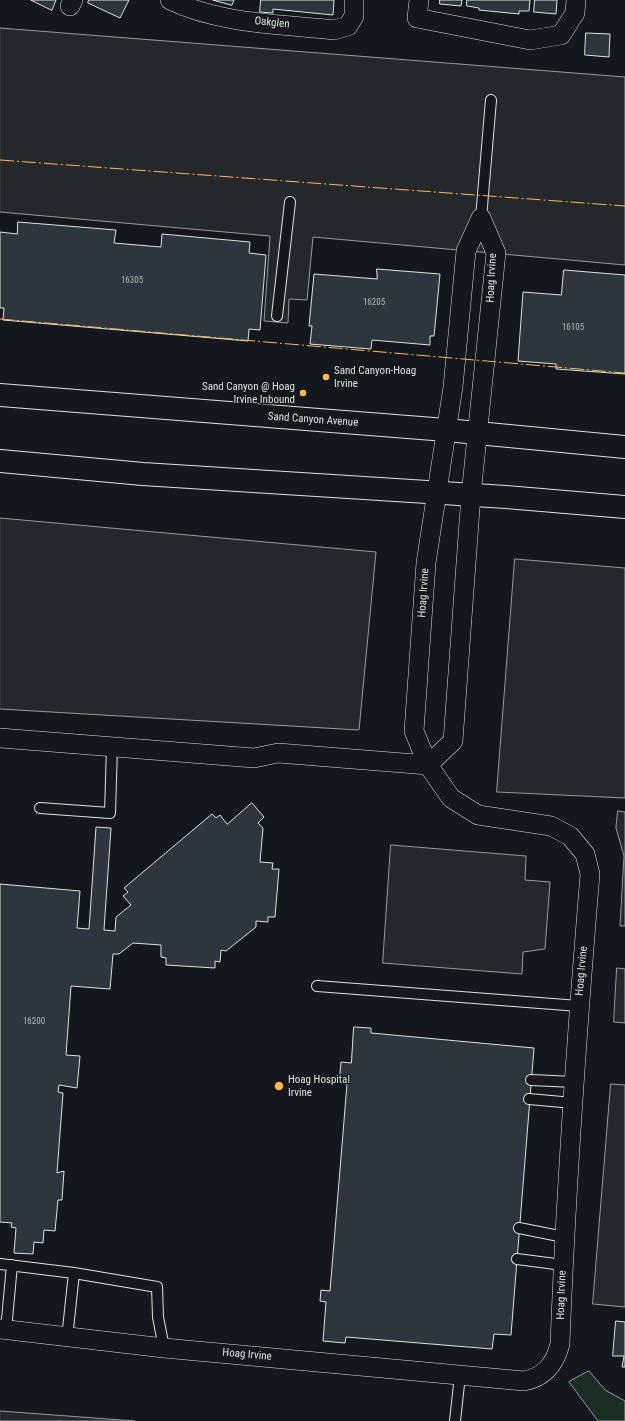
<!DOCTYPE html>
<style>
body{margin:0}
canvas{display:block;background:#14181c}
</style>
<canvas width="625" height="1421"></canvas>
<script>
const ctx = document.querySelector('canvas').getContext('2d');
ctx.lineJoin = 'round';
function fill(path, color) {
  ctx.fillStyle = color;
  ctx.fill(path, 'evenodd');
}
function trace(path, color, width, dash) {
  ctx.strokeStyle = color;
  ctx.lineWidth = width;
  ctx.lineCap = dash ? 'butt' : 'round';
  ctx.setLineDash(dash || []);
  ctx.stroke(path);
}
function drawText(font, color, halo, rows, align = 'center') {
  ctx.font = font + ' "Roboto Condensed",sans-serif';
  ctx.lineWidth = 3;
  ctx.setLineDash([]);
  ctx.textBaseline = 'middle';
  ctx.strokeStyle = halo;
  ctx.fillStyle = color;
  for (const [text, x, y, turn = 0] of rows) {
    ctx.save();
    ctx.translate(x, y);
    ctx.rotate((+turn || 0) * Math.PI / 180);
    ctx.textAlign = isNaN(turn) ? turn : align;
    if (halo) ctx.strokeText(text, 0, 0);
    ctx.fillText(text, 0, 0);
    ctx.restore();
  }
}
const green = new Path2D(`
 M 589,1371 L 605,1390 L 625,1401 L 625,1421 L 598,1421 L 569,1382 Z`);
const parking = new Path2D(`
 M 0,28 L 625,77 L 625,265 L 313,237 L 307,300 L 289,299 L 288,323 L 264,321 L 270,236 L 0,212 Z
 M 0,518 L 376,552 L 359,730 L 0,709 Z
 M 515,559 L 625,568 L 625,798 L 497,792 Z
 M 618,811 L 625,812 L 625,926 L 620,926 L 624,856 L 616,828 Z
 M 391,845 L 526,856 L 525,880 L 550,882 L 545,949 L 523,952 L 522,974 L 383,963 Z
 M 617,968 L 625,969 L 625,1023 L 614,1022 Z
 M 611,1084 L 625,1085 L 625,1307 L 593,1304 Z
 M 0,1411 L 135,1421 L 0,1421 Z`);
const building = new Path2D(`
 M 31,0 L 56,0 L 52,10 Z
 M 89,0 L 129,0 L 120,18 L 88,3 Z
 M 213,0 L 234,0 L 232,5 Z
 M 261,0 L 334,0 L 333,15 L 273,9 L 273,13 L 260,12 Z
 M 440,0 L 462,0 L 461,6 L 440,4 Z
 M 467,0 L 530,0 L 529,11 L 519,11 L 519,14 L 479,10 L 479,8 L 467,6 Z
 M 535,0 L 557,0 L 556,14 L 534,12 Z
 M 586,33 L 610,34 L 609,57 L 585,55 Z
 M 18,222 L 116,230 L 114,243 L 161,247 L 162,234 L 250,242 L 249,253 L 266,255 L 260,330 L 249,329 L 248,341 L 3,320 L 4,308 L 0,308 L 0,232 L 17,234 Z
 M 377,269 L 440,274 L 434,336 L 430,336 L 430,345 L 372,340 L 371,349 L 310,344 L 312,326 L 309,326 L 314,274 L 377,279 Z
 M 564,270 L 625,275 L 625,374 L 556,369 L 556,364 L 518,361 L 523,292 L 561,295 Z
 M 252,803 L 264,817 L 258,823 L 263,828 L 260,862 L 273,863 L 272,869 L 279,869 L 275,917 L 268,917 L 268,922 L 256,921 L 256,927 L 226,951 L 221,950 L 220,962 L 215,961 L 215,968 L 166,965 L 166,958 L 161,957 L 161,945 L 133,943 L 119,954 L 113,954 L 110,989 L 71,986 L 66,1055 L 80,1056 L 77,1088 L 59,1085 L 58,1092 L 63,1093 L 57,1173 L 64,1171 L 62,1200 L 58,1200 L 55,1231 L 44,1230 L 43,1243 L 34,1242 L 33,1254 L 14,1253 L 16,1228 L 11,1227 L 12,1223 L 0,1222 L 0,884 L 80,891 L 77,928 L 89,929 L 96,827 L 111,828 L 104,930 L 115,931 L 116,917 L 131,905 L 123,896 L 128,892 L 124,888 L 212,814 L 216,818 L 220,815 L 227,824 Z
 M 354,1027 L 371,1028 L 371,1033 L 534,1048 L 511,1335 L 494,1334 L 492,1349 L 346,1337 L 345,1343 L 323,1341 L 326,1302 L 320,1301 L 321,1290 L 330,1291 L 347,1084 L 339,1083 L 341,1062 L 351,1063 Z
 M 616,1321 L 625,1322 L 625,1367 L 622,1367 L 624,1356 L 613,1356 Z`);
const lane = new Path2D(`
 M 481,218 L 491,100
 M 277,316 L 290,202
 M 40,808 L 110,813 L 112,746
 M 317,986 L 579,1006
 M 531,1080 L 574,1082
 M 529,1099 L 573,1103
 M 519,1228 L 564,1237
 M 517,1259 L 563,1265
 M 0,1264 L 74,1273 L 157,1287 L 158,1317 L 164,1348
 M 6,1330 L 12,1265
 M 67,1338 L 74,1273
 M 455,1421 L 460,1375`);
const street = new Path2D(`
 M 170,0 C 220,24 280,24 334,30 L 348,26 L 354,16 L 354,0
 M 419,0 L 417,18 L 530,40 L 561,35 L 575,13 L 576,0
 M 70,6 L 73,0
 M 0,738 L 254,758 L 278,753 L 428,765
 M 428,765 L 453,741 L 471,495 L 496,253 L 481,218
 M 0,1329 L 164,1348 L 524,1381 C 545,1377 555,1364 560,1344 C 566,1187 577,1031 590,874 L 585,854 L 570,836 L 551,826 L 478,815 L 451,798 L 428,765 L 414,731 L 426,563 L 453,387 L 466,251 L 481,218`);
const secondary = new Path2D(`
 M 0,395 L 446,430 L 625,447
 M 0,461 L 143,474 L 506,497 L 625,507`);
const power = new Path2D(`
 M 0,160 L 625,206
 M 0,319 L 625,373`);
const markers = [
 [326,377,4,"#ffb74d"],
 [303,393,4,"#ffb74d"],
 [279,1086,5,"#ffb74d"]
];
const numberNames = [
 ["16305",132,281],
 ["16205",374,303],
 ["16105",573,328],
 ["16200",34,1022]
];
const streetNames = [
 ["Oakglen",272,23,6],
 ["Hoag Irvine",492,278,-87],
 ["Sand Canyon Avenue",313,420,4],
 ["Hoag Irvine",424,593,-86],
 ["Hoag Irvine",582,971,-85],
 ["Hoag Irvine",562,1295,-88],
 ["Hoag Irvine",247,1355,5]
];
const poiNames = [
 ["Sand Canyon-Hoag",334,371],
 ["Irvine",334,384],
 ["Sand Canyon @ Hoag",295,387,"right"],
 ["Irvine Inbound",295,400,"right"],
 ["Hoag Hospital",288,1080],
 ["Irvine",288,1093]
];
fill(green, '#1a2d24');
trace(green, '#939e99', 1);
fill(parking, '#24282b');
trace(parking, '#939e99', 1);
fill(building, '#2c363c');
trace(building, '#d8e6dc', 1);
trace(lane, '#d8e6dc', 12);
trace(street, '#d8e6dc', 20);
trace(secondary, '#d8e6dc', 24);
trace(lane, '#14181c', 10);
trace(street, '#14181c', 19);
trace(secondary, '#14181c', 22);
trace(power, '#ffb74d', 1, [14, 3, 2, 3]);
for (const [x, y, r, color] of markers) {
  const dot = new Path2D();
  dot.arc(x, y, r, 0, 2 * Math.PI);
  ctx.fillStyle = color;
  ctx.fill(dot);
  trace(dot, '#14181c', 1.5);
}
drawText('9px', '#adbab4', null, numberNames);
drawText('11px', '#d8e6dc', '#14181c', streetNames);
drawText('11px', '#d8e6dc', '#14181c', poiNames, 'left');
</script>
